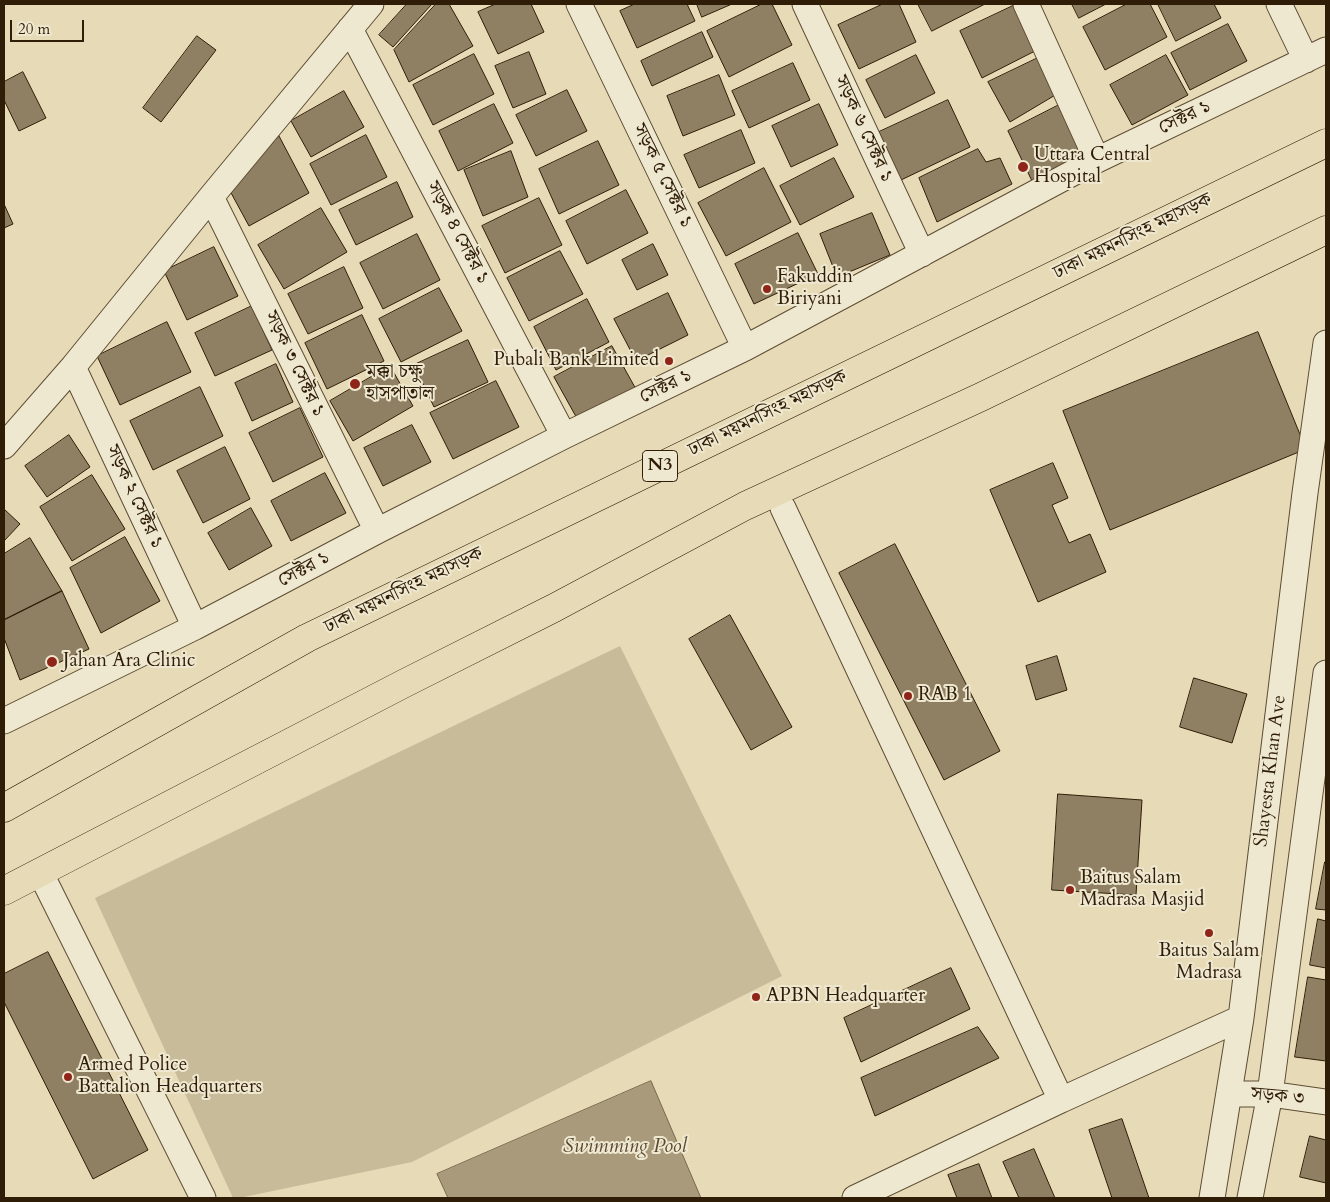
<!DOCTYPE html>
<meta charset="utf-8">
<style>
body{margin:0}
#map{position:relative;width:1330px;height:1202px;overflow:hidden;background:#e7dbb7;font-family:Cardo,serif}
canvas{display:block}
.frame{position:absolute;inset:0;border:5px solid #2f1d07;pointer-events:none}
.scale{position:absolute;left:10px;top:20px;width:74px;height:22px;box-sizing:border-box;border:2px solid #2f1d07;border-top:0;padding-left:6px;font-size:15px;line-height:18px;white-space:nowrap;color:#2f1d07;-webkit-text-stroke:4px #efe8d0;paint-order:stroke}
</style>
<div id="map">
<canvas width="1330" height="1202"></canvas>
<div class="frame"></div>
<div class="scale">20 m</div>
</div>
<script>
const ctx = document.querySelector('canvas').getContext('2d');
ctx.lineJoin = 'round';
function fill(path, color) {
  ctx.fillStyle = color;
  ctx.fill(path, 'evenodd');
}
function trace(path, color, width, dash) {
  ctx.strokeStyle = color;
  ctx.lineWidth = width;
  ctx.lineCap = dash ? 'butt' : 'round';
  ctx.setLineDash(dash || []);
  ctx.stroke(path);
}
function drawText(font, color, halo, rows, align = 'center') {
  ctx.font = font + ' Cardo,"Noto Serif Bengali",serif';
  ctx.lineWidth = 4;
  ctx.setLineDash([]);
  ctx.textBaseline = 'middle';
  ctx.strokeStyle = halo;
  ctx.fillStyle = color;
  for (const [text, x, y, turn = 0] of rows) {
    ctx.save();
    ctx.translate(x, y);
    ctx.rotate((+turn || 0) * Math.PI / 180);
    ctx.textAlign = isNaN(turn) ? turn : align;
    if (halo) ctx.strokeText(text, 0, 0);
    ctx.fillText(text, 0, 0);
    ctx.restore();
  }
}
const green = new Path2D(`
 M 620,646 L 782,976 L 412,1162 L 239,1198 L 233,1198 L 95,898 Z`);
const water = new Path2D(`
 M 651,1081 L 701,1198 L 448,1198 L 437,1174 Z`);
const building = new Path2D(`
 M 407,4 L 432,4 L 393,47 L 379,35 Z
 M 436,4 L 449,4 L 473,46 L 409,82 L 394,50 Z
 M 496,4 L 531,4 L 544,32 L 498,54 L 478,12 Z
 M 635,4 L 687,4 L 695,21 L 637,48 L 620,11 Z
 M 697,4 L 732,4 L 702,17 Z
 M 762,4 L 772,4 L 792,45 L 729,77 L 707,31 Z
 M 883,4 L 899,4 L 916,42 L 859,69 L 838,25 Z
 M 918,4 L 985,4 L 932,31 Z
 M 1072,4 L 1106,4 L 1079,18 Z
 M 1127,4 L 1150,4 L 1167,37 L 1105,70 L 1083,27 Z
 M 1158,4 L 1214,4 L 1221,18 L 1176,41 Z
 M 1015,5 L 1035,51 L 982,78 L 960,31 Z
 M 1228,24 L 1247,61 L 1190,90 L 1171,53 Z
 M 702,32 L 713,57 L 652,86 L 641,61 Z
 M 197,36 L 216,50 L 161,122 L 143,108 Z
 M 529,52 L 546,94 L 513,108 L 495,66 Z
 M 474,54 L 494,94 L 433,125 L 413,85 Z
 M 916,55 L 935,93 L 885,118 L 866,80 Z
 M 1166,55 L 1188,95 L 1132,125 L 1110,85 Z
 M 1040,57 L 1057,94 L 1010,122 L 988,82 Z
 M 793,63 L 810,100 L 749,128 L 732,91 Z
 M 23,72 L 46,118 L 19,131 L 4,100 L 4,82 Z
 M 719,75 L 735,115 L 683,136 L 667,96 Z
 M 567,90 L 587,131 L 536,156 L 516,115 Z
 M 344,91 L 364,127 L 311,157 L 291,121 Z
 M 948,100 L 970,147 L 901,180 L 879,132 Z
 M 1063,103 L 1088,153 L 1032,181 L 1008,131 Z
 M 494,104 L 513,143 L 458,171 L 439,131 Z
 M 819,104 L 838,145 L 791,167 L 772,126 Z
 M 741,130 L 755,163 L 699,188 L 684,155 Z
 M 366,135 L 387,177 L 331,205 L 310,164 Z
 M 279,136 L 309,193 L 249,226 L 230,191 Z
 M 598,141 L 619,185 L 559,214 L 539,169 Z
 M 978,149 L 986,162 L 1000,158 L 1012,184 L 937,222 L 919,178 Z
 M 511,151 L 528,197 L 483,216 L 464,170 Z
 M 834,158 L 854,197 L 800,225 L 780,186 Z
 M 764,168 L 791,222 L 726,256 L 698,203 Z
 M 397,182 L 413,217 L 356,245 L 339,210 Z
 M 626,190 L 648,233 L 587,264 L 566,221 Z
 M 539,198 L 562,245 L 505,273 L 482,226 Z
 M 4,204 L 13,224 L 4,228 Z
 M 321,208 L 347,252 L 284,289 L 258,245 Z
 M 872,213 L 890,255 L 837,277 L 820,234 Z
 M 798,233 L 818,274 L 754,304 L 735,264 Z
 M 417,234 L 440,280 L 383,309 L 360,263 Z
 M 653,244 L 668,275 L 637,290 L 622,260 Z
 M 214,247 L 238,296 L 187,320 L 164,271 Z
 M 560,251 L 583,294 L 529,321 L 507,278 Z
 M 344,267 L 363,308 L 308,334 L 288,294 Z
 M 439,288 L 462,331 L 401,362 L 379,319 Z
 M 668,293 L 688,335 L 636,361 L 614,319 Z
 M 587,299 L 609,342 L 556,370 L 534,327 Z
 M 252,306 L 272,350 L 215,376 L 195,333 Z
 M 362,315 L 384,361 L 327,389 L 305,343 Z
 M 167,322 L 191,372 L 120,405 L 97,356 Z
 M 1258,332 L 1306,449 L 1110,530 L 1063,411 Z
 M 468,340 L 488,382 L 434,407 L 414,365 Z
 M 612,346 L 637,391 L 579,422 L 554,377 Z
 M 276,364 L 293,402 L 252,421 L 235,383 Z
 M 390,366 L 413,406 L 353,441 L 330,401 Z
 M 496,381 L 519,427 L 453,459 L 430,413 Z
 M 200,387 L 223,436 L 153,470 L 130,421 Z
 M 300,408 L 323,457 L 273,482 L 249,433 Z
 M 412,425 L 431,462 L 383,486 L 364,448 Z
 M 69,435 L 90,467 L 47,497 L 25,466 Z
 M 225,447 L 250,499 L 203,523 L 177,471 Z
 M 1053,463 L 1068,498 L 1052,505 L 1069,543 L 1090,534 L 1106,572 L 1038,602 L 990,490 Z
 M 325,473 L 346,513 L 291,541 L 271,501 Z
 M 92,475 L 125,529 L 72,561 L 40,507 Z
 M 251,508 L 272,546 L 229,570 L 208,533 Z
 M 4,509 L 20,524 L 4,541 Z
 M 125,537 L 160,601 L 101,633 L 70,568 Z
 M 30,538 L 62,591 L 4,620 L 4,554 Z
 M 895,544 L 1000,751 L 944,780 L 839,573 Z
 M 62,591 L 89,649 L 20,680 L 4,638 L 4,620 Z
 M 730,615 L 792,727 L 751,750 L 689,639 Z
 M 1057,656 L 1067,690 L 1036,700 L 1026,666 Z
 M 1194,678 L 1247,694 L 1232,743 L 1180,727 Z
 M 1058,794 L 1142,800 L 1136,895 L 1052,890 Z
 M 1325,862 L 1326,862 L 1326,910 L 1316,909 Z
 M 1318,919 L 1326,921 L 1326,968 L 1310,965 Z
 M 48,952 L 148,1150 L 93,1179 L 4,1002 L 4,974 Z
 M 951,968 L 970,1009 L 861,1062 L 844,1018 Z
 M 1308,977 L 1326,980 L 1326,1061 L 1295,1057 Z
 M 978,1027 L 999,1058 L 875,1116 L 861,1078 Z
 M 1122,1119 L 1149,1198 L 1112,1198 L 1089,1130 Z
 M 1310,1136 L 1326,1140 L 1326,1183 L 1300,1177 Z
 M 1034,1149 L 1055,1198 L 1019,1198 L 1003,1162 Z
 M 979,1164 L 992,1198 L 957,1198 L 948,1175 Z`);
const minor = new Path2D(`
 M 579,4 L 745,348
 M 805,4 L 922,254
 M 1026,4 L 1097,160
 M 1279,4 L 1306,60
 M 350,29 L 564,436
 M 211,197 L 377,531
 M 73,367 L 195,627
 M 4,446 L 73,367 L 211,197 L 371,4
 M 4,721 L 195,627 L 377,531 L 564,436 L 745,348 L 1097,160 L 1326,50
 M 40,872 L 203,1198
 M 1229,1094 L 1270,1094 L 1326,1102
 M 855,1198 L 1061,1100 L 783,508 L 1061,1100 L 1241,1018
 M 1212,1198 L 1241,1018 L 1305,493 L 1326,343
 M 1250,1198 L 1270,1094 L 1326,673`);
const highway = new Path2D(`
 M 4,808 L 307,638 L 1326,143
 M 4,891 L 405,683 L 554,608 L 745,506 L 981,397 L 1326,230`);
const markers = [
 [1023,167,6,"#8f2418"],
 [767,289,5,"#8f2418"],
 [669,361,5,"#8f2418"],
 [355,384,6,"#8f2418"],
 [52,662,6,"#8f2418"],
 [908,696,5,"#8f2418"],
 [1070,890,5,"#8f2418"],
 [1209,933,5,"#8f2418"],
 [756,997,5,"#8f2418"],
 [68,1077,5,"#8f2418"]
];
const shields = [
 [660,466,35]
];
const shieldNames = [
 ["N3",660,466]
];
const streetNames = [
 ["সেক্টর ১",1185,118,-26],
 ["সড়ক ৬ সেক্টর ১",863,129,65],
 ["সড়ক ৫ সেক্টর ১",662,176,64],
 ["সড়ক ৪ সেক্টর ১",457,233,62],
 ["ঢাকা ময়মনসিংহ মহাসড়ক",1133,237,-26],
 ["সড়ক ৩ সেক্টর ১",294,364,64],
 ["সেক্টর ১",666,387,-26],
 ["ঢাকা ময়মনসিংহ মহাসড়ক",768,414,-26],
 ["সড়ক ২ সেক্টর ১",134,497,65],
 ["সেক্টর ১",304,570,-28],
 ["ঢাকা ময়মনসিংহ মহাসড়ক",404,591,-26],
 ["Shayesta Khan Ave",1271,771,-83],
 ["সড়ক ৩",1278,1097,5]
];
const poiNames = [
 ["Uttara Central",1034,156],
 ["Hospital",1034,178],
 ["Fakuddin",777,278],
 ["Biriyani",777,300],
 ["Pubali Bank Limited",659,361,"right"],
 ["মক্কা চক্ষু",366,373],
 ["হাসপাতাল",366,395],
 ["Jahan Ara Clinic",63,662],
 ["RAB 1",918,696],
 ["Baitus Salam",1080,879],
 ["Madrasa Masjid",1080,901],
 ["Baitus Salam",1209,952,"center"],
 ["Madrasa",1209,974,"center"],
 ["APBN Headquarter",766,997],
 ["Armed Police",78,1066],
 ["Battalion Headquarters",78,1088]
];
const waterNames = [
 ["Swimming Pool",625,1147]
];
fill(green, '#c8bb99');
fill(water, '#a89a7b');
trace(water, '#78684d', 1);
fill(building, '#8f8063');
trace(building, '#2f1d07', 1);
trace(minor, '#5d4c33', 27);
trace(highway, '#2f1d07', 29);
trace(minor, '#efe8d0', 25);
trace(highway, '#e7dbb7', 28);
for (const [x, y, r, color] of markers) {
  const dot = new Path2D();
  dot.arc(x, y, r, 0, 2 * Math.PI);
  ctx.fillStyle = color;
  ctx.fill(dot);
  trace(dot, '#efe8d0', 2);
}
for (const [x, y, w] of shields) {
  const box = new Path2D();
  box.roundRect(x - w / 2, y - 15.5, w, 31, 4);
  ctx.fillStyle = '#efe8d0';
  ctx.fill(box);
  trace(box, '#2f1d07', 1);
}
drawText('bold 18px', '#2f1d07', null, shieldNames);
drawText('19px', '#2f1d07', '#efe8d0', streetNames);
drawText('19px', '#2f1d07', '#efe8d0', poiNames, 'left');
drawText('italic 20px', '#594930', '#efe8d0', waterNames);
</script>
